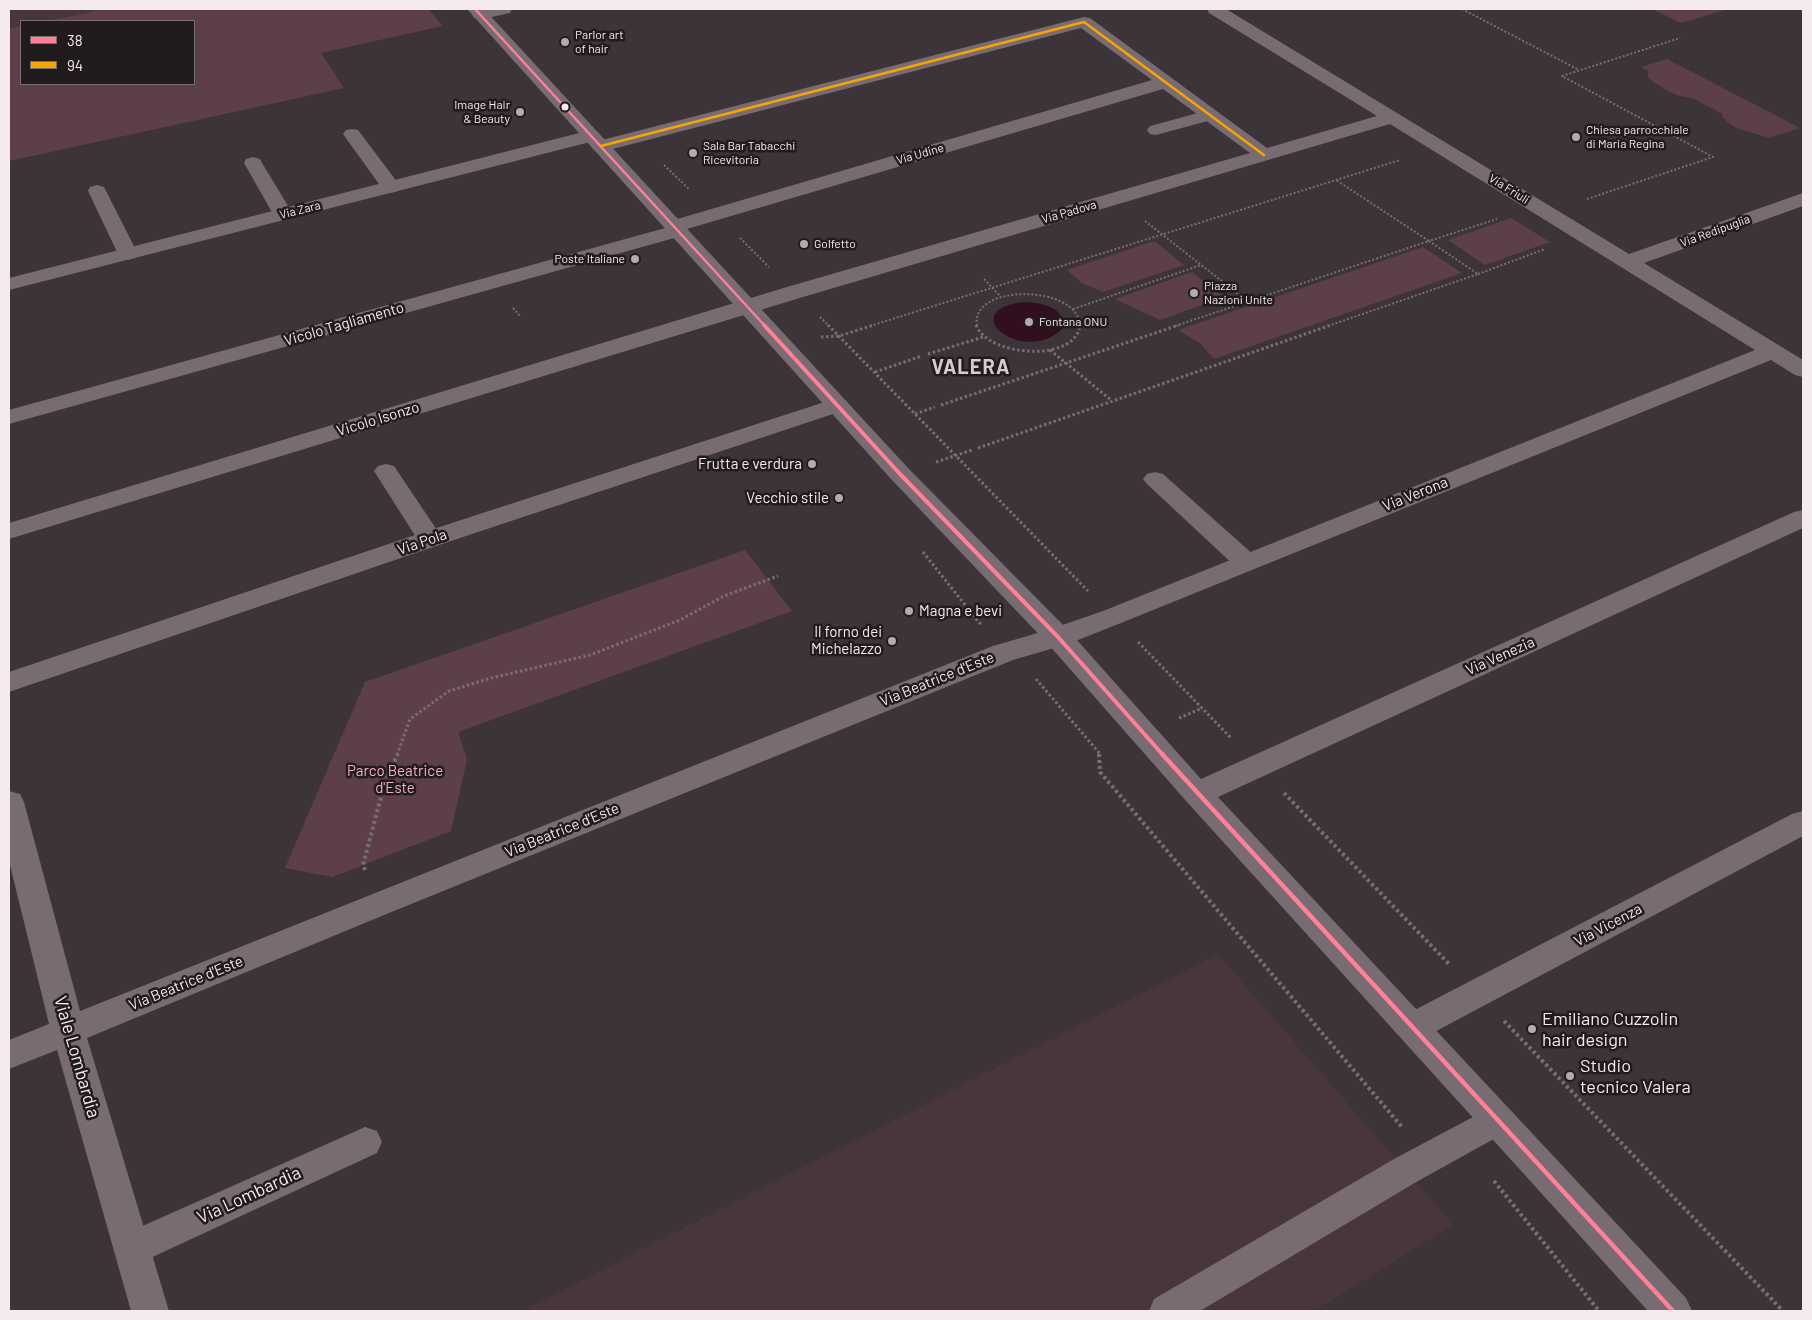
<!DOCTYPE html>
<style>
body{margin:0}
#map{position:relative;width:1812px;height:1320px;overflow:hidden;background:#3c3438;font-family:Barlow,sans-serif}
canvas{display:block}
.frame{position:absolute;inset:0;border:10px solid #f5ebee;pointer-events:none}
.legend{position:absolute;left:20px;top:20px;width:175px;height:65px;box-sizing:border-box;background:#221b1e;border:1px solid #766e71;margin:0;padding:6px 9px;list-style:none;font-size:15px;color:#f5ebee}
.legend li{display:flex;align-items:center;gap:10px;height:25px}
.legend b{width:25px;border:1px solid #766e71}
</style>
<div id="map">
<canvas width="1812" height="1320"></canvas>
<div class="frame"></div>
<ul class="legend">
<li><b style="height:6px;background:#ff8098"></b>38</li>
<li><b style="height:6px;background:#f7a600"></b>94</li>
</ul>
</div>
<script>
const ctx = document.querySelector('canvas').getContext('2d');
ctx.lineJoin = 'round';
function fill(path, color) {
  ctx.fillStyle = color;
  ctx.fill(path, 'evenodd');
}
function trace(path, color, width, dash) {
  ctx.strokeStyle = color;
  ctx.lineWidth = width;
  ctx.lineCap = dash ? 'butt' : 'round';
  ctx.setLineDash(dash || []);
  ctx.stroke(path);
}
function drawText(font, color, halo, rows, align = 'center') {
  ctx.font = font + ' Barlow,sans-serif';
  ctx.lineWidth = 5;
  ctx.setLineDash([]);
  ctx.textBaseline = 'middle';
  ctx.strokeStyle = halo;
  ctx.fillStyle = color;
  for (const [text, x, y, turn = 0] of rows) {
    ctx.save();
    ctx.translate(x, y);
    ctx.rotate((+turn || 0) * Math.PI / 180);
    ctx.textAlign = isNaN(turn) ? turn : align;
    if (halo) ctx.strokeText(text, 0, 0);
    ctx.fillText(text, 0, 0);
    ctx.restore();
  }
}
const built = new Path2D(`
 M 9,9 L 106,9 L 46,21 L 21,21 L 21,26 L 9,29 Z
 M 1218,954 L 1453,1225 L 1314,1311 L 522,1311 Z`);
const green = new Path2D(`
 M 106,9 L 428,9 L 443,26 L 321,53 L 344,88 L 9,161 L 9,29 L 21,26 L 21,84 L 194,84 L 194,21 L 46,21 Z
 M 1652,9 L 1728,9 L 1681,23 Z
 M 1667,59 L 1800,128 L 1768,138 L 1734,127 L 1722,117 L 1723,114 L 1692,98 L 1680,96 L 1668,91 L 1648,78 L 1648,71 L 1641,67 Z
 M 1511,218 L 1550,242 L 1485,265 L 1448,240 Z
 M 1154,241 L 1184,265 L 1103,292 L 1082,283 L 1067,270 Z
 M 1423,247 L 1462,273 L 1214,359 L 1200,343 L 1178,330 Z
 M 1192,272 L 1224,297 L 1160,320 L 1115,299 Z
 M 745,550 L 792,611 L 458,732 L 467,759 L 451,831 L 332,877 L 285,868 L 365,682 Z`);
const water = new Path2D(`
 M 1022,302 C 1038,302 1066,306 1063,328 C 1026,367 953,312 1022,302 Z`);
const pathFar2 = new Path2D(`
 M 1462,9 L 1579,70
 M 664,165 L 690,190
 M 1587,199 L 1713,157 L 1562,76 L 1680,38
 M 1145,221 L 1246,300
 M 740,238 L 769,267
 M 1478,274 L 1545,249
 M 984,279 L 1001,297
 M 513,308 L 521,317
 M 1073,309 L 1201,265
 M 820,317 L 829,326
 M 870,326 L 1400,160
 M 977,326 C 969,283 1079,284 1080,326
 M 1175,326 L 1429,241 L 1336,180
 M 1328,326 L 1478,274 L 1429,241 L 1497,219`);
const pathFar1 = new Path2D(`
 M 828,325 L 1088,591
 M 976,325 C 988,357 1076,363 1080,325
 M 821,337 L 839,336 L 874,325
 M 1050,350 L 1111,400
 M 928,354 L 983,337
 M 875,372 L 922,356
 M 941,405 L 1179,325
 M 915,414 L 935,407
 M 978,448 L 1331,325
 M 936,462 L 972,450
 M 923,552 L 981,625
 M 1138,642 L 1231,738
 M 1036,679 L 1101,755
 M 1179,718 L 1202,708
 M 397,755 L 410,719 L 449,691 L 491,678 L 590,655 L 680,620 L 724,596 L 778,576`);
const path = new Path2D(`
 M 1099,754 L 1100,772 L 1402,1127
 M 1284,793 L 1450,965
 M 365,870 L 363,865 L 386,778 L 398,754
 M 1504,1021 L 1783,1311
 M 1494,1181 L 1599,1311`);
const service = new Path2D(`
 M 1209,110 L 1215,111 L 1218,115 L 1215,119 L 1156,135 L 1150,134 L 1147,130 L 1150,126 Z
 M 352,129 L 358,130 L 398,183 L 400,187 L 398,191 L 391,193 L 384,191 L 343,134 L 346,130 Z
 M 253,157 L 260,159 L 262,163 L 293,214 L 290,218 L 283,220 L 276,218 L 273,214 L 244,163 L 246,159 Z
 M 97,185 L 104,187 L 106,191 L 138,254 L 135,258 L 128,260 L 121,258 L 118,254 L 88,191 L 90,187 Z
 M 386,464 L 394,466 L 439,533 L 442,539 L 439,545 L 430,547 L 421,545 L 374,471 L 378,466 Z
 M 1155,472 L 1163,474 L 1255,556 L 1258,562 L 1255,568 L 1246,570 L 1237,568 L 1147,484 L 1143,479 L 1147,474 Z
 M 1498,1105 L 1510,1110 L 1515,1120 L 1510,1130 L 1418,1181 L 1200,1311 L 1149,1311 L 1154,1299 L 1394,1159 L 1486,1110 Z
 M 365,1127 L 377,1131 L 382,1142 L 377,1153 L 146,1260 L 133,1265 L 120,1260 L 115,1248 L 120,1236 Z`);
const minor = new Path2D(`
 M 480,9 L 512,9 L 510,13 C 499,15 485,20 474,18 L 472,14 L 474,10 Z
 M 1207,9 L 1226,9 L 1629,254 L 1803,193 L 1803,206 L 1644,263 L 1803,360 L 1803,377 L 1795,375 L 1771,360 L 1121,623 L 1068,644 L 1013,660 L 389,913 L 87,1038 L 169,1311 L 131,1311 L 57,1050 L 9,1069 L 9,1040 L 49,1024 L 9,861 L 9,791 L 20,794 L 24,802 L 80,1011 L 993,646 L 1048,630 L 1103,611 L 1755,350 L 1390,124 L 803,297 L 9,539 L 9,523 L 787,287 L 1250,153 L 1163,89 L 687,229 L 688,231 L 685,235 L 9,424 L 9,410 L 665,228 L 664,226 L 667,222 L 1152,80 L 1081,28 L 601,152 L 594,150 L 591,146 L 594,142 L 1084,17 L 1090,18 L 1267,148 L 1377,116 L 1209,13 Z
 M 591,130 L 598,132 L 600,136 L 598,140 L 9,290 L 9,278 Z
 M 837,398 L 845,400 L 849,405 L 845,410 L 439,545 L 9,692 L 9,672 L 421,533 Z
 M 1803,811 L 1803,836 L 1425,1037 L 1413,1041 L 1401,1037 L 1396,1027 L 1401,1017 L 1792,814 Z`);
const tertiary = new Path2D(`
 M 467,9 L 484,9 L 909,469 L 1068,630 L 1201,779 L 1794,512 L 1803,510 L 1803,528 L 1218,797 L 1686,1298 L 1692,1311 L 1648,1311 L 1187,802 L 1048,644 L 891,479 Z`);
const bus1Far2 = new Path2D(`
 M 475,9 L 765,326`);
const bus1Far1 = new Path2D(`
 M 764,325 L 900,474 L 1058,637 L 1163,755`);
const bus1 = new Path2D(`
 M 1162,754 L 1673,1311`);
const bus2 = new Path2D(`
 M 601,146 L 1084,22 L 1264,155`);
const markers = [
 [565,42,5,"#b4abae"],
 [565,107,4.5,"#f5ebee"],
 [520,112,5,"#b4abae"],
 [1576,137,5,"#b4abae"],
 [693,153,5,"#b4abae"],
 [804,244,5,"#b4abae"],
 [635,259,5,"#b4abae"],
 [1194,293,5,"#b4abae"],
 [1029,322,5,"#b4abae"],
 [812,464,5,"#b4abae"],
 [839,498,5,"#b4abae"],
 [909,611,5,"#b4abae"],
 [892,641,5,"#b4abae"],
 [1532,1029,5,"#b4abae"],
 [1570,1076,5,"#b4abae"]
];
const farPoinames = [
 ["Parlor art",575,35],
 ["of hair",575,49],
 ["Image Hair",510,105,"right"],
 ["& Beauty",510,119,"right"],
 ["Chiesa parrocchiale",1586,130],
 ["di Maria Regina",1586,144],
 ["Sala Bar Tabacchi",703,146],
 ["Ricevitoria",703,160],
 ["Golfetto",814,244],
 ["Poste Italiane",625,259,"right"],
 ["Piazza",1204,286],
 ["Nazioni Unite",1204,300],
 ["Fontana ONU",1039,322]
];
const farStreetnames = [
 ["Via Udine",920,154,-16],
 ["Via Friuli",1509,189,32],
 ["Via Zara",300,210,-14],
 ["Via Padova",1069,212,-16],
 ["Via Redipuglia",1715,231,-20]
];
const streetNames = [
 ["Vicolo Tagliamento",344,324,-16],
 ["Vicolo Isonzo",378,419,-17],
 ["Via Verona",1415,494,-22],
 ["Via Pola",422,542,-19],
 ["Via Venezia",1500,656,-24],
 ["Via Beatrice d'Este",937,679,-22],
 ["Via Beatrice d'Este",562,830,-22],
 ["Via Vicenza",1608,925,-28],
 ["Via Beatrice d'Este",186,983,-22]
];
const poiNames = [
 ["Frutta e verdura",802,464],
 ["Vecchio stile",829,498],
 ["Magna e bevi",919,611,"left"],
 ["Il forno dei",882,632],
 ["Michelazzo",882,649]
];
const parkNames = [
 ["Parco Beatrice",395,771],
 ["d'Este",395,788]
];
const nearPoinames = [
 ["Emiliano Cuzzolin",1542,1019],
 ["hair design",1542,1040],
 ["Studio",1580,1066],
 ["tecnico Valera",1580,1087]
];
const nearStreetnames = [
 ["Viale Lombardia",77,1057,74],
 ["Via Lombardia",249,1195,-25]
];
const districtNames = [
 ["VALERA",971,367]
];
fill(built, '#49353d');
fill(green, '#5d3f4c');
fill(water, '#310f1f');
trace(pathFar2, '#786e72', 2, [2, 2]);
trace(pathFar1, '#786e72', 3, [2.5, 2.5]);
trace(path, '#786e72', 4, [3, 3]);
fill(service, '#786b71');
fill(minor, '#786b71');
fill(tertiary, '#786b71');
trace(bus1Far2, '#ff8098', 2.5);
trace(bus1Far1, '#ff8098', 4);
trace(bus1, '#ff8098', 4.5);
trace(bus2, '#f7a600', 2.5);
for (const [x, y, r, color] of markers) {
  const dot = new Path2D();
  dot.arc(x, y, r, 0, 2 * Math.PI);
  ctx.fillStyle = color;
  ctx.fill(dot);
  trace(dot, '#221b1e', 2);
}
drawText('12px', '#f5ebee', '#221b1e', farPoinames, 'left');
drawText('12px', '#f5ebee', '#221b1e', farStreetnames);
drawText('15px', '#f5ebee', '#221b1e', streetNames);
drawText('15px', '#f5ebee', '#221b1e', poiNames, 'right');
drawText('15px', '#f6adcb', '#221b1e', parkNames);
drawText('18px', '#f5ebee', '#221b1e', nearPoinames, 'left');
drawText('18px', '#f5ebee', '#221b1e', nearStreetnames);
ctx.letterSpacing = '1px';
drawText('bold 20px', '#dcc8cf', '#221b1e', districtNames);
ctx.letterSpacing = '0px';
</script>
